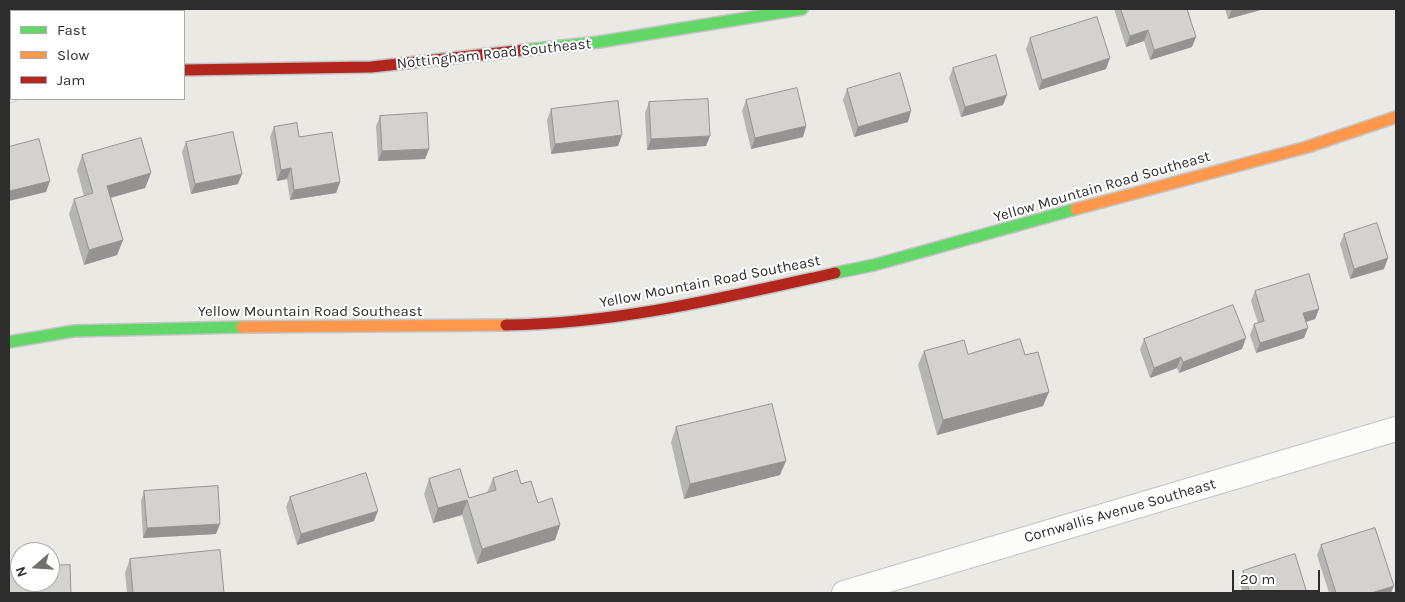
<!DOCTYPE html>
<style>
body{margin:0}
#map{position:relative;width:1405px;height:602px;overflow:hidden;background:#eae9e4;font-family:Karla,sans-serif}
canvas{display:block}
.frame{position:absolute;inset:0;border:10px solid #2d2d2d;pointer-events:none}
.legend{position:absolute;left:10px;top:10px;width:175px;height:90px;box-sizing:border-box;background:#fff;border:1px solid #ababab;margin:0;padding:6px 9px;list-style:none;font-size:15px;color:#2d2d2d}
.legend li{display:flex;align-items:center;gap:10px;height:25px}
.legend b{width:25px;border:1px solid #ababab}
.north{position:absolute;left:10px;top:542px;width:50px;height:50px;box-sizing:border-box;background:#fff;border:1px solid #ababab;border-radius:50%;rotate:251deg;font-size:14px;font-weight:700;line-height:20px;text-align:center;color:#2d2d2d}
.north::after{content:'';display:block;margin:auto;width:18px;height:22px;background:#6f6f6d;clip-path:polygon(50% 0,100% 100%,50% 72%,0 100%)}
.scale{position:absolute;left:1232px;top:570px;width:88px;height:22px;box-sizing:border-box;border:2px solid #2d2d2d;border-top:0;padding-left:6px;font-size:15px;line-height:18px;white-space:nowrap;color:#2d2d2d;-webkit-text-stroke:4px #fff;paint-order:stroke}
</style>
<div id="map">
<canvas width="1405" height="602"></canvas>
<div class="frame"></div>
<ul class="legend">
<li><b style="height:6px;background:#63d668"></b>Fast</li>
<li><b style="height:6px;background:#ff974d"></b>Slow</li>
<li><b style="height:6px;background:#b3261e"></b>Jam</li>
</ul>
<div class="north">N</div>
<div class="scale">20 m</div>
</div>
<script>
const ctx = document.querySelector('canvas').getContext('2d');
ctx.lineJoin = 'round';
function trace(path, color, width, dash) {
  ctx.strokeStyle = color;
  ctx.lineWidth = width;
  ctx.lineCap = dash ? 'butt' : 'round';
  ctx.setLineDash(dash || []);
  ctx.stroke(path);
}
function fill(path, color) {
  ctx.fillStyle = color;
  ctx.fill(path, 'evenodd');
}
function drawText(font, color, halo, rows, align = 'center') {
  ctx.font = font + ' Karla,sans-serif';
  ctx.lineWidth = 4;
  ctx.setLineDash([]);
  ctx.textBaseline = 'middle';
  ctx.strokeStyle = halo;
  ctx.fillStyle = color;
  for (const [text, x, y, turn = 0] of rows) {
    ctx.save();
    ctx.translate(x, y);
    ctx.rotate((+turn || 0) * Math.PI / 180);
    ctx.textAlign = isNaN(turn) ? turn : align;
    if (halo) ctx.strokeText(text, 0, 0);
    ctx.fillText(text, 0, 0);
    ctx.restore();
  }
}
const street = new Path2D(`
 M 9,90 L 11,89
 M 844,593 L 1396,429`);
const fast = new Path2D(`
 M 525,50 L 599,42 L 802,9
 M 835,273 L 874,265 L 1076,209
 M 9,342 L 74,331 L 242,327`);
const slow = new Path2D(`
 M 1076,209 L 1307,147 L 1396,117
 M 242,327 L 506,325`);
const jam = new Path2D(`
 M 184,70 L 371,67 L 525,50
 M 506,325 C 617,324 727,297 835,273`);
const wall = new Path2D(`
 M 1114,9 L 1187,9 L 1192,47 L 1150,60 L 1144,41 L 1126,47 Z
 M 1225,9 L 1264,9 L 1228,19 Z
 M 1030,38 L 1106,69 L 1039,90 L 1026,49 Z
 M 953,68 L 1003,105 L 961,117 L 949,78 Z
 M 847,89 L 908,122 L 854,137 L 843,100 Z
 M 746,100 L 806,126 L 803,137 L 751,149 L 742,111 Z
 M 649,102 L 706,146 L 647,150 L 645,113 Z
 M 551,109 L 618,146 L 551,154 L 547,120 Z
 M 380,116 L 429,149 L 425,159 L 378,161 L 376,126 Z
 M 274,127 L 299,137 L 340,182 L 336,193 L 290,200 L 287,179 L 277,181 L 270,137 Z
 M 186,142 L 238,184 L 191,194 L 182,152 Z
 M 82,155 L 151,173 L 145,188 L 111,198 L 123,240 L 117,255 L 84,265 L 69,214 L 74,199 L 84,196 L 77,170 Z
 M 1344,234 L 1384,269 L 1350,279 L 1340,244 Z
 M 1255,291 L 1319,309 L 1315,319 L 1306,322 L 1304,338 L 1256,353 L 1250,335 L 1254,324 L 1258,323 L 1251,301 Z
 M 1144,339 L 1242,349 L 1179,373 L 1177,368 L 1150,378 L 1140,350 Z
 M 924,351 L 968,354 L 1043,406 L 937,435 L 918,365 Z
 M 676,427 L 780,475 L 684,499 L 671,442 Z
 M 493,478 L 521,484 L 538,503 L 560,525 L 555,540 L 477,564 L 462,515 L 433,523 L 424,494 L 429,479 L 469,498 L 487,493 Z
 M 144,491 L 216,534 L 143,538 L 141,501 Z
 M 290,497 L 374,521 L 297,545 L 286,507 Z
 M 1321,545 L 1391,593 L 1329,593 L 1317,555 Z
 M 130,559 L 224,593 L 127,593 L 125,573 Z
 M 1243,571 L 1307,593 L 1243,593 L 1239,581 Z`);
const shadedWall = new Path2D(`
 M 1232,9 L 1264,9 L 1228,19 Z
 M 1148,30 L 1144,41 L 1126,47 L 1130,36 Z
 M 1196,37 L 1192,47 L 1150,60 L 1154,50 Z
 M 1110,58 L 1106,69 L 1039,90 L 1042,80 Z
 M 1007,95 L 1003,105 L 961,117 L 965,107 Z
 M 911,111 L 908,122 L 854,137 L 858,127 Z
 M 806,126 L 803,137 L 751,149 L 755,138 Z
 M 622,135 L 618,146 L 551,154 L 555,144 Z
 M 710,136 L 706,146 L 647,150 L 651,139 Z
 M 429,149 L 425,159 L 378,161 L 382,151 Z
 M 291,168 L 287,179 L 277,181 L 281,170 Z
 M 151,173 L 145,188 L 102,200 L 107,186 Z
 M 242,174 L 238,184 L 191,194 L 195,184 Z
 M 50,181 L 46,192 L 9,201 L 9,195 L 10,191 Z
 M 340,182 L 336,193 L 290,200 L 294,190 Z
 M 123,240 L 117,255 L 84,265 L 89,250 Z
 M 1388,258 L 1384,269 L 1350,279 L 1354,269 Z
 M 1319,309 L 1315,319 L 1299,324 L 1303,313 Z
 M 1308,328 L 1304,338 L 1256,353 L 1260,343 Z
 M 1246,338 L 1242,349 L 1179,373 L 1183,362 Z
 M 1181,357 L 1177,368 L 1150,378 L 1154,368 Z
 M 1049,392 L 1043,406 L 937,435 L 943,420 Z
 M 786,461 L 780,475 L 684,499 L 690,484 Z
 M 467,500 L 462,515 L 433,523 L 438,508 Z
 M 378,511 L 374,521 L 297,545 L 301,534 Z
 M 220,524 L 216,534 L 143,538 L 147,528 Z
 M 560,525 L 555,540 L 477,564 L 482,549 Z
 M 1394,586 L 1391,593 L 1371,593 Z`);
const building = new Path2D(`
 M 1121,9 L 1187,9 L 1196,37 L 1154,50 L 1148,30 L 1130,36 Z
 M 1097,17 L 1110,58 L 1042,80 L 1030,38 Z
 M 996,55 L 1007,95 L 965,107 L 953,68 Z
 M 900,73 L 911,111 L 858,127 L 847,89 Z
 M 797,88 L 806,126 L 755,138 L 746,100 Z
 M 708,99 L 710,136 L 651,139 L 649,102 Z
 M 618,101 L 622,135 L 555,144 L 551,109 Z
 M 427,113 L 429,149 L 382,151 L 380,116 Z
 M 297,123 L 299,137 L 332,132 L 340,182 L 294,190 L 291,168 L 281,170 L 274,127 Z
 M 233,132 L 242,174 L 195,184 L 186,142 Z
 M 141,138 L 151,173 L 107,186 L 123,240 L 89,250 L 74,199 L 93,193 L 82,155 Z
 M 39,139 L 50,181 L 10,191 L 9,186 L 9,147 Z
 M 1377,223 L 1388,258 L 1354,269 L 1344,234 Z
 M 1309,274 L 1319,309 L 1303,313 L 1308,328 L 1260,343 L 1254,324 L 1264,321 L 1255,291 Z
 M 1233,305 L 1246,338 L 1183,362 L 1181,357 L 1154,368 L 1144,339 Z
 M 1020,339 L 1025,355 L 1038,352 L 1049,392 L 943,420 L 924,351 L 964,340 L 968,354 Z
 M 772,404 L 786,461 L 690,484 L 676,427 Z
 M 460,469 L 469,498 L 496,490 L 493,478 L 517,470 L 521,484 L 531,481 L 538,503 L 552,498 L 560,525 L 482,549 L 467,500 L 438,508 L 429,479 Z
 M 366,473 L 378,511 L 301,534 L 290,497 Z
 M 218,486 L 220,524 L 147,528 L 144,491 Z
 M 1375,528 L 1394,586 L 1371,593 L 1336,593 L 1321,545 Z
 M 220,550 L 224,593 L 133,593 L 130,559 Z
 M 1295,554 L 1307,593 L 1250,593 L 1243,571 Z
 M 70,565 L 71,593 L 9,593 L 9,566 L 20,566 L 20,582 L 50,582 L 50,566 Z`);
const streetNames = [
 ["Nottingham Road Southeast",494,54,-6],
 ["Yellow Mountain Road Southeast",1102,187,-16],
 ["Yellow Mountain Road Southeast",710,282,-11],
 ["Yellow Mountain Road Southeast",310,312],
 ["Cornwallis Avenue Southeast",1120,511,-16]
];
trace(street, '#c4c4c4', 26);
trace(fast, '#c4c4c4', 14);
trace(slow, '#c4c4c4', 14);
trace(jam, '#c4c4c4', 14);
trace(street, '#fcfcfb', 24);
trace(fast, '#63d668', 11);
trace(slow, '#ff974d', 11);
trace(jam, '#b3261e', 11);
fill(wall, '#b5b5b2');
fill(shadedWall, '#949391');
fill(building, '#d3d2cf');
trace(building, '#949391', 1);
drawText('15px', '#2d2d2d', '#fff', streetNames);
</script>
